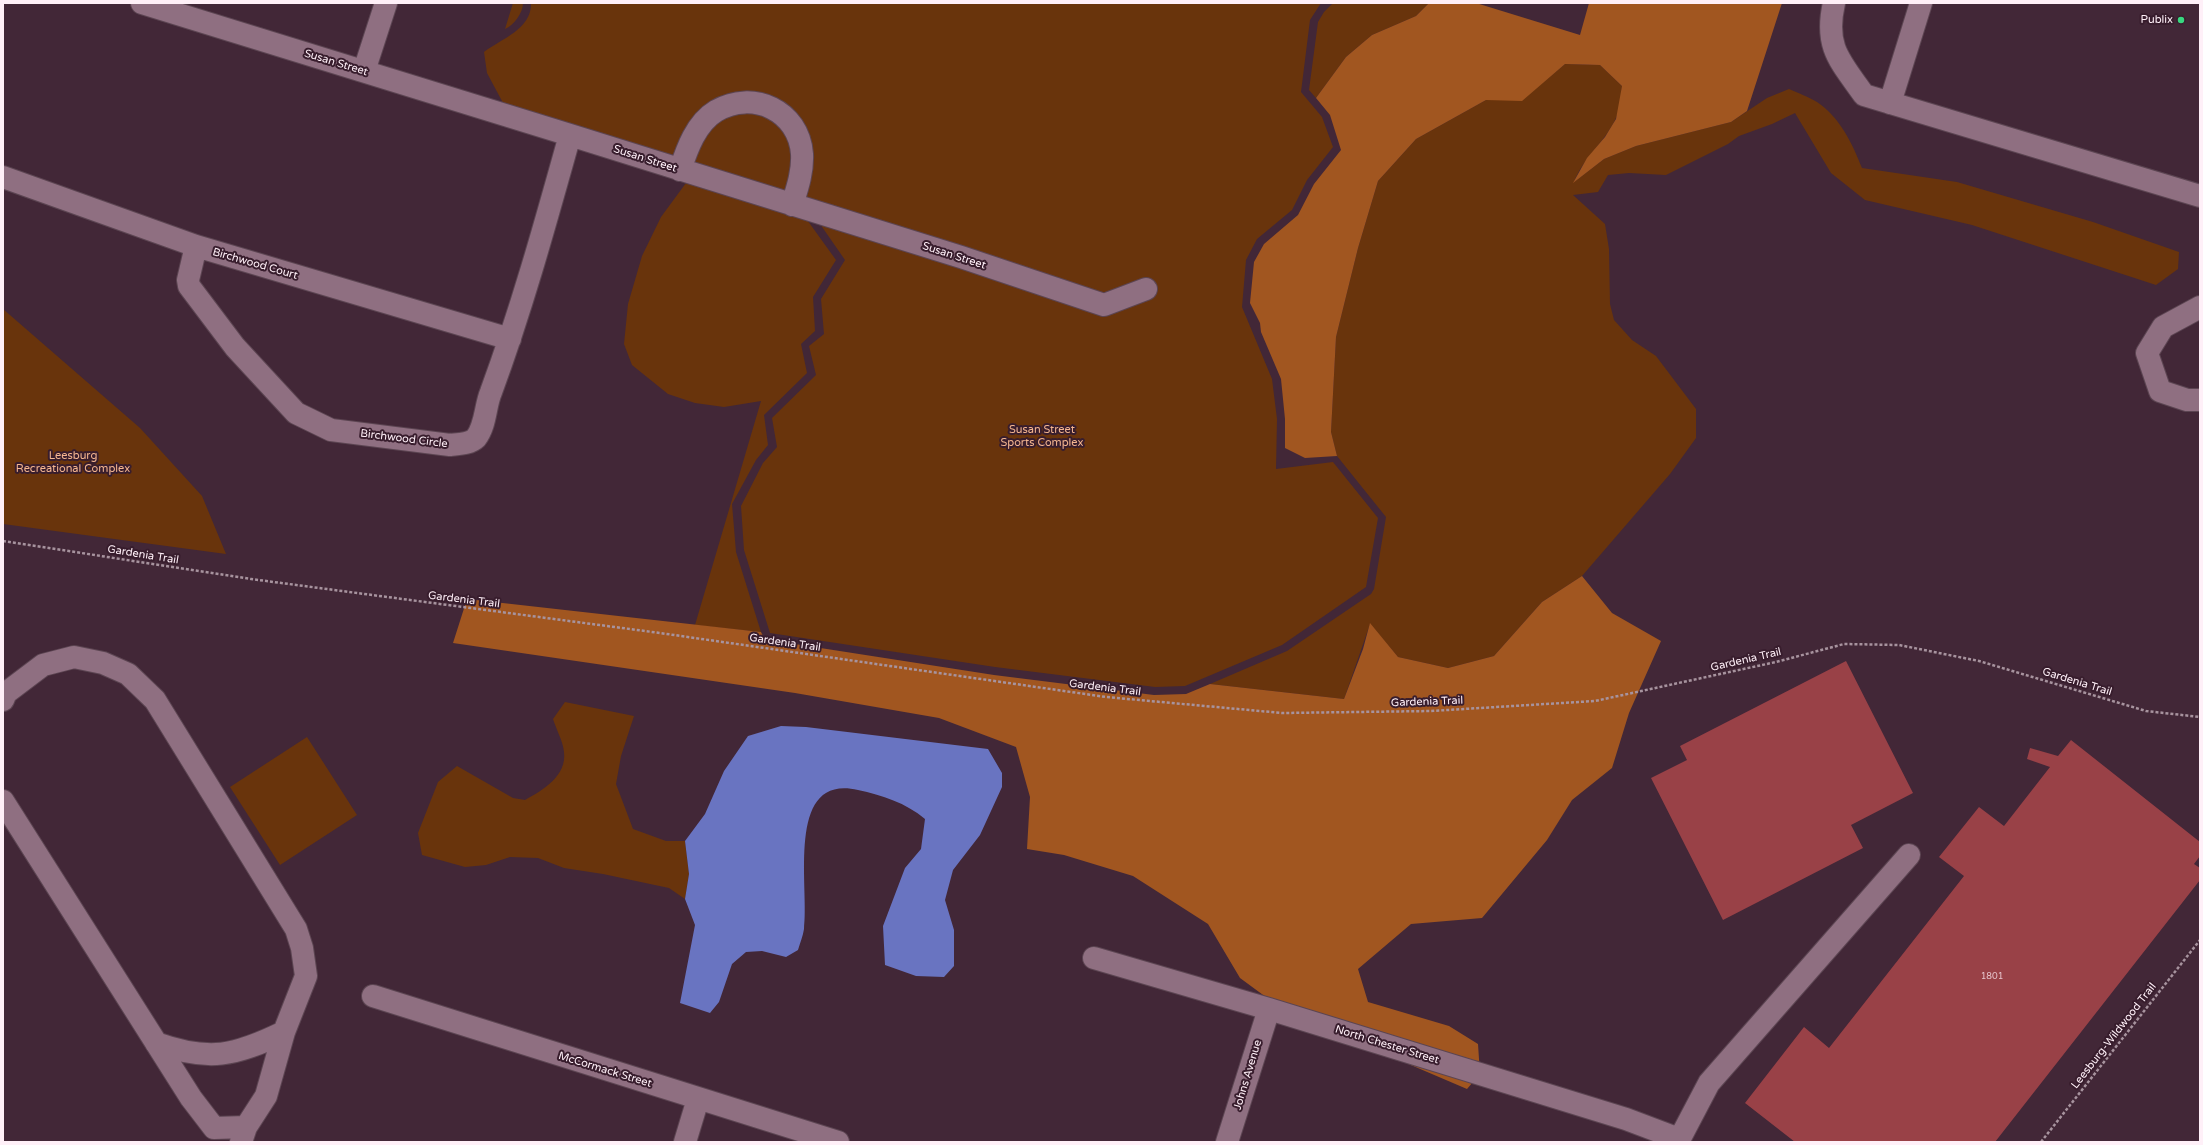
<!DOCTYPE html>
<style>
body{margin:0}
#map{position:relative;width:2203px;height:1145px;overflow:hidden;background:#422737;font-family:"Varela Round",sans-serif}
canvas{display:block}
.frame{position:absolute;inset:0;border:4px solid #fff0f8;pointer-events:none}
</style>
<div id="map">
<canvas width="2203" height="1145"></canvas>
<div class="frame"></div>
</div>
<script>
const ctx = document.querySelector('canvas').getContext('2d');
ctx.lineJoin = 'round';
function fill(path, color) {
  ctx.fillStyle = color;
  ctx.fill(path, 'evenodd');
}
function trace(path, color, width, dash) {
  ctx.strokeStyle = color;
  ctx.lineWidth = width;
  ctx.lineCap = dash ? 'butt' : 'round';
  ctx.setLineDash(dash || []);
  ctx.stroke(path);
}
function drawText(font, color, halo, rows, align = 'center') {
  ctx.font = font + ' "Varela Round",sans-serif';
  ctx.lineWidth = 4;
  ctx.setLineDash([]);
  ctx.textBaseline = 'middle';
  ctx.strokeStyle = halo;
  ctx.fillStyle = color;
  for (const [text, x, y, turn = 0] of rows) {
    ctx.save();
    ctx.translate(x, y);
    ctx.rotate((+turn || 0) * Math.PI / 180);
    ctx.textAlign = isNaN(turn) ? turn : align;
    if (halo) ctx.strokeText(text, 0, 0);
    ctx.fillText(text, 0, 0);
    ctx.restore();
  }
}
const green = new Path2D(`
 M 513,3 L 523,3 C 523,13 514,25 505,29 Z
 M 531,3 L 1321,3 L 1310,20 L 1301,92 L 1322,117 L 1333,147 L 1307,180 L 1292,210 L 1257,239 L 1246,260 L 1242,307 L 1272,379 L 1277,419 L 1276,469 L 1333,462 L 1378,518 L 1366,587 L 1282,645 L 1185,686 L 1155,687 L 995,667 L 770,633 L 744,550 L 741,506 L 763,463 L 777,447 L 772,418 L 816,375 L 809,346 L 824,334 L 821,299 L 845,260 L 811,211 L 510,116 L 487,73 L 484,52 C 501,39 532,29 531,3 Z
 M 1333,3 L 1429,3 L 1416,16 L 1372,35 L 1346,57 L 1316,98 L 1309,90 L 1318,22 L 1324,12 Z
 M 1565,64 L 1600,65 L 1622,86 C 1621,97 1620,110 1615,120 C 1604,143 1583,158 1574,182 L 1604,159 L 1636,146 L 1731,122 L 1767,98 L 1789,89 C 1798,93 1809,97 1817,102 C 1840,117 1853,145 1862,168 L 1957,182 L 2093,222 L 2179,252 L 2178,269 L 2156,285 L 1972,225 L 1865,200 L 1831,173 L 1795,113 L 1772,124 L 1739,136 L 1728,144 L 1666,175 L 1629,173 L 1608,175 L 1598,192 L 1573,195 L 1605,224 L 1609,249 L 1610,304 L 1614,320 L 1632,340 L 1656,356 L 1696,409 L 1696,438 L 1670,474 L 1582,576 L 1542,602 L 1494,656 L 1448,668 L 1398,657 L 1370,624 L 1344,699 L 1210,684 L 1287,651 L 1371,594 L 1374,589 L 1386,517 L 1337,456 L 1331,432 L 1336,337 L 1358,248 L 1378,181 L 1416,139 L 1486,100 L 1522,100 Z
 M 593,150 L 805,217 L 836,260 L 813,297 L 815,331 L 801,344 L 807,373 L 764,415 L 768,445 L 756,460 L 732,504 L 736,552 L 761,632 L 695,625 L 761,401 L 724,407 L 695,403 L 668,394 L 632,365 L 624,344 L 628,304 L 642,256 L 661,217 L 686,183 Z
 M 3,309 L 140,428 L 202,496 L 226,554 L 3,524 Z
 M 565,702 L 634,716 L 621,756 L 616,784 L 633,829 L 666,841 L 685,841 L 689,874 L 685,899 L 669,888 L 603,874 L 564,868 L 538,858 L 510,857 L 486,865 L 465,867 L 422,855 L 418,833 L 438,782 L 457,766 L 513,798 L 525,800 C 543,790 567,776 564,752 C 563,741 556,729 553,719 Z
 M 307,737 L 357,815 L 280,865 L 230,787 Z`);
const forest = new Path2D(`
 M 1429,3 L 1476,3 L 1580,35 L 1589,3 L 1782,3 L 1747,111 L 1731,122 L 1636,146 L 1604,159 L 1573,183 L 1587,158 L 1605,137 L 1616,119 L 1622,86 L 1600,65 L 1565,64 L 1522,101 L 1486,100 L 1416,139 L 1378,181 L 1358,248 L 1336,337 L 1331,432 L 1337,456 L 1305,458 L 1285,448 L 1285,419 L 1281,379 L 1261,332 L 1260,323 L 1250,303 L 1254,262 L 1264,244 L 1298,215 L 1314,184 L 1341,150 L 1330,115 L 1316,98 L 1346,57 L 1372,35 L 1416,16 Z
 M 1582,576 L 1612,613 L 1661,641 L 1629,713 L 1612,768 L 1572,800 L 1547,840 L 1482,918 L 1411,924 L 1358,969 L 1368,1002 L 1449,1026 L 1478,1044 L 1480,1074 L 1467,1089 L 1336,1033 L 1274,1003 L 1240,978 L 1208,924 L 1133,876 L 1064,855 L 1027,849 L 1030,797 L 1016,747 L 939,718 L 795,693 L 453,643 L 467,599 L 761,632 L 764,638 L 769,640 L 994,675 L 1154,695 L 1186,694 L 1210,684 L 1344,699 L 1363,649 L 1370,623 L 1398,657 L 1448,668 L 1494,656 L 1542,602 Z`);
const water = new Path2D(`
 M 781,726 L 806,727 L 988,749 L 1002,773 L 1002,787 L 980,835 L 953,870 L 945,900 L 954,930 L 954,966 L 944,977 L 916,976 L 885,965 L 883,926 L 905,868 L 921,849 L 925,819 C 906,803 882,795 858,790 C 784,773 810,888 804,929 C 803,936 800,943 798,950 L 786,957 L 762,951 L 746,952 L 732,964 L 719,1002 L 710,1013 L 680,1003 L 695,925 L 685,899 L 689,874 L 685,841 L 705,814 L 724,771 L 748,736 Z`);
const building = new Path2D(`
 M 1846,661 L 1913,793 L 1851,825 L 1863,848 L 1723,920 L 1651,778 L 1687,760 L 1680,746 Z
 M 2071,740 L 2200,842 L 2200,856 L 2194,864 L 2200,868 L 2200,880 L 1995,1142 L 1795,1142 L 1745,1103 L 1804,1027 L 1829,1048 L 1964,876 L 1939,857 L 1979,807 L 2004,826 L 2050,767 L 2027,759 L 2030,748 L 2058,756 Z`);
const path = new Path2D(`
 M 3,541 L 251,579 L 660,633 L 1106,697 L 1282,713 L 1431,711 L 1595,701 L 1776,662 L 1844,644 L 1899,645 L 1979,661 L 2146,711 L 2200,717
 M 2041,1142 L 2200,940`);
const minor = new Path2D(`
 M 142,3 L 570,135 L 961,257 L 1104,305 L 1146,289
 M 1834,3 C 1824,47 1840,61 1864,95 L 2200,196
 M 364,71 L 386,3
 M 1890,103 L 1921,3
 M 680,170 C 687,149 696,123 716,111 C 753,89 799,111 802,154 C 803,172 797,189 792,205
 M 3,177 L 196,246 L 510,339
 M 196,246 L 188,280 L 189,286 L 235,347 L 296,413 L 331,430 L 450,445 C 458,444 470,444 476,438 C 486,425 485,406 491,392 C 522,308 546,221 570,135
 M 2200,307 L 2163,327 L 2147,353 L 2160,391 L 2187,400 L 2200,400
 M 3,700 L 6,693 L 43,665 L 74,657 L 103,663 L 128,674 L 155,700 L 296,929 L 302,948 L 306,976 L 284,1032 C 235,1056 209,1062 156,1043
 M 3,801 L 191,1098 L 214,1128 L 246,1127 L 241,1142
 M 1094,958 L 1269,1009 L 1626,1119 L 1679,1139
 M 373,996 L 838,1142
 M 246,1127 L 266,1096 L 284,1032
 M 685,1142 L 698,1099
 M 1227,1142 L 1269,1009
 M 1678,1142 L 1709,1083 L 1909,855`);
const markers = [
 [2181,20,4,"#38d880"]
];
const numberNames = [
 ["1801",1992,977]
];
const poiNames = [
 ["Publix",2173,20]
];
const streetNames = [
 ["Susan Street",336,63,17],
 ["Susan Street",645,159,18],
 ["Susan Street",954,256,18],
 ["Birchwood Court",255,264,16],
 ["Birchwood Circle",404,439,7],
 ["Gardenia Trail",143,555,9],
 ["Gardenia Trail",464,600,7],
 ["Gardenia Trail",785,643,8],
 ["Gardenia Trail",1746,660,-13],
 ["Gardenia Trail",2077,682,17],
 ["Gardenia Trail",1105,688,7],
 ["Gardenia Trail",1427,702,-2],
 ["Leesburg-Wildwood Trail",2114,1036,-52],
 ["North Chester Street",1387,1045,17],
 ["McCormack Street",605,1070,17],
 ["Johns Avenue",1248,1075,-73]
];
const parkNames = [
 ["Susan Street",1042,430],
 ["Sports Complex",1042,443],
 ["Leesburg",73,456],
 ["Recreational Complex",73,469]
];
fill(green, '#69340c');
fill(forest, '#a15620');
fill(water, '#6974c1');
fill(building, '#994147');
trace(minor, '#5c4552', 24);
trace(path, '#a7939e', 2.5, [3, 2]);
trace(minor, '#8f6f81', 22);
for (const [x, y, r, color] of markers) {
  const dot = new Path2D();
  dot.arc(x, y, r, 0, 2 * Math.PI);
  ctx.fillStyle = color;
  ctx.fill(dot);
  trace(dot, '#381d2d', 1.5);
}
drawText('9px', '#e6c4cc', null, numberNames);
drawText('11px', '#fff0f8', '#381d2d', poiNames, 'right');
drawText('11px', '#fff0f8', '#381d2d', streetNames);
drawText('11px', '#f5b690', '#381d2d', parkNames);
</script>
